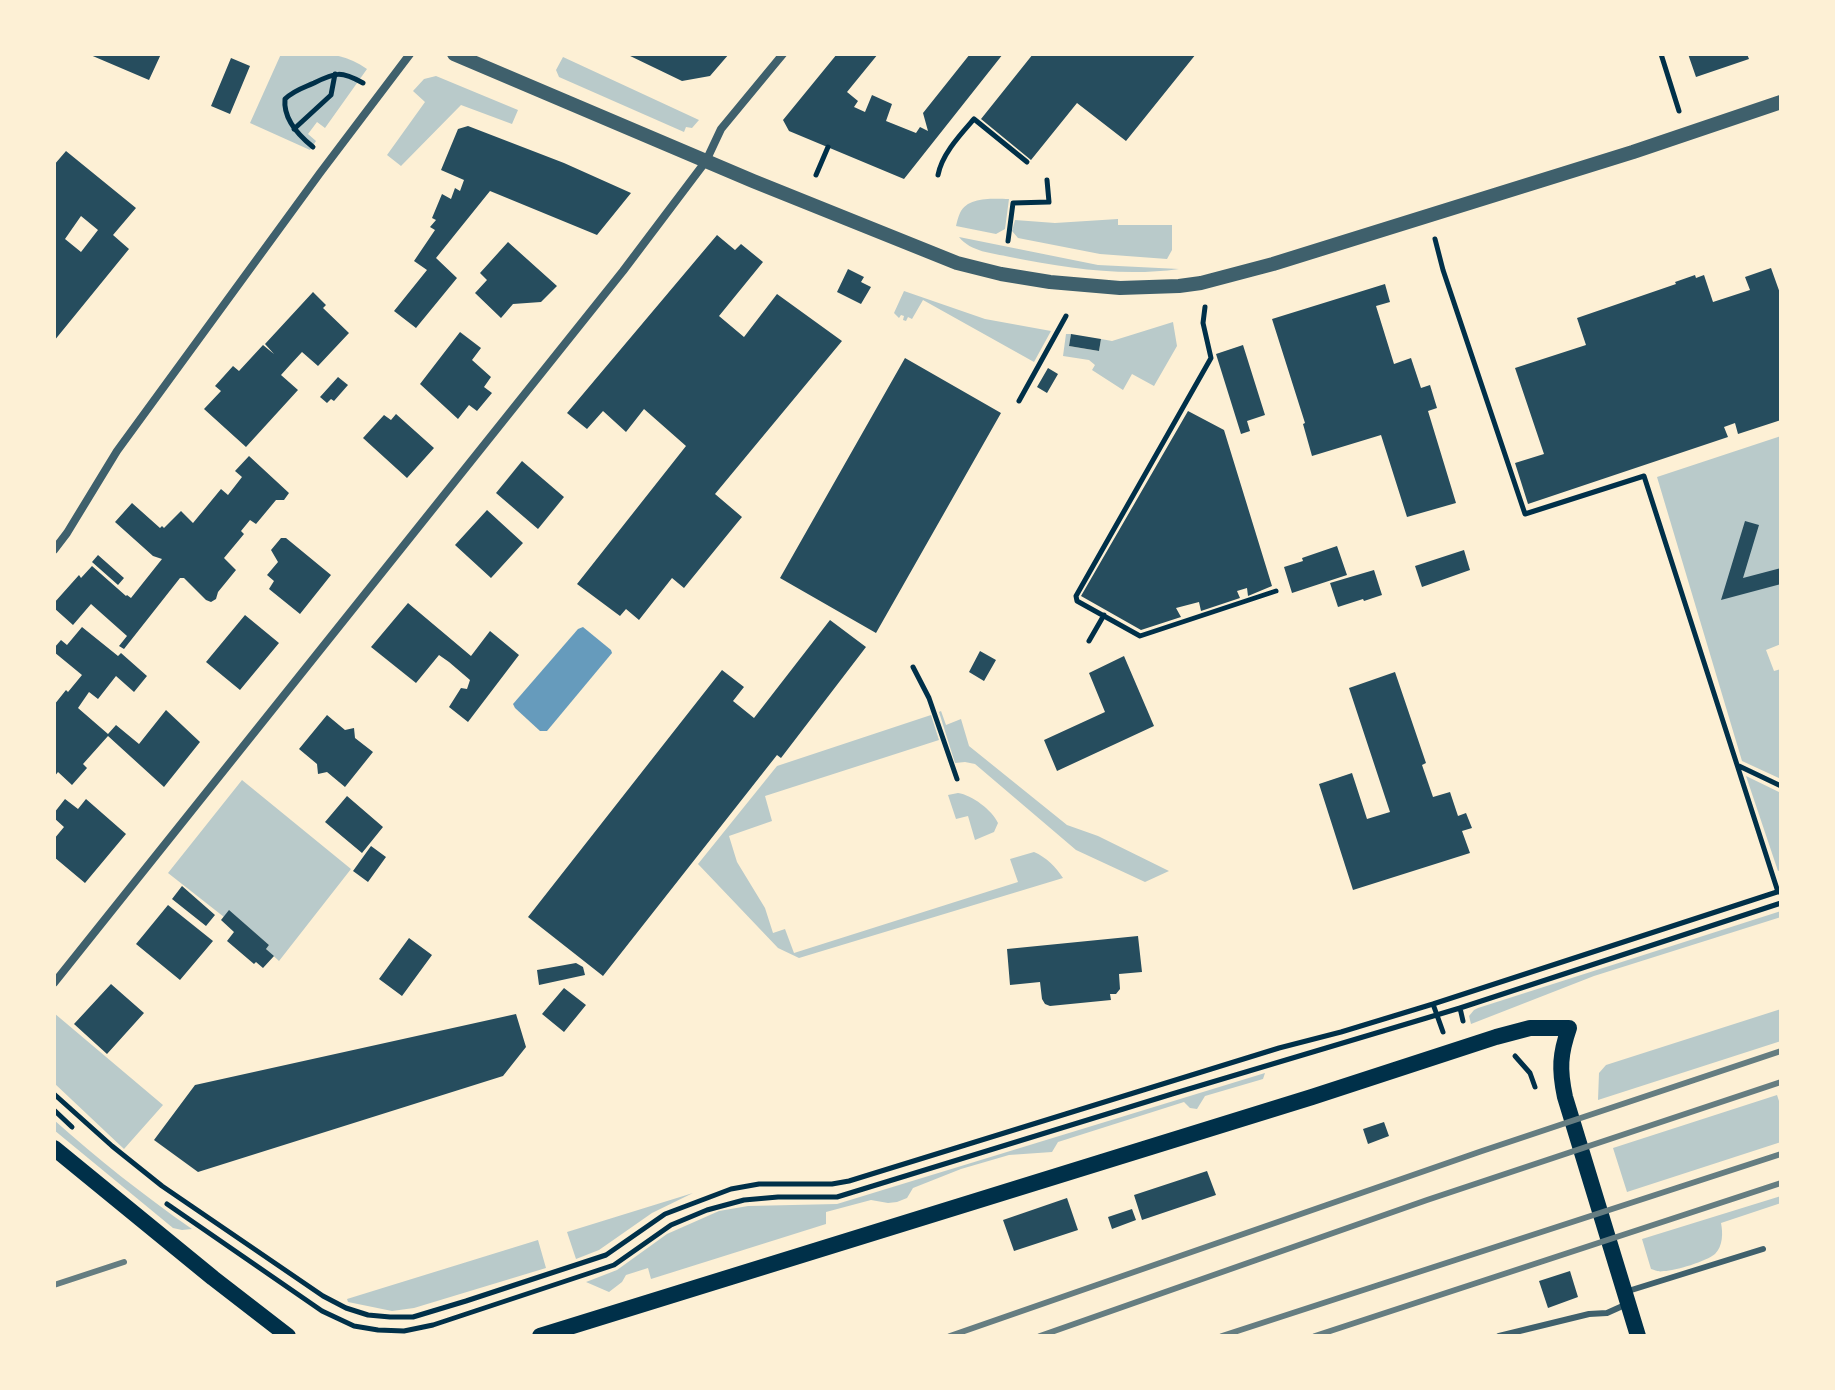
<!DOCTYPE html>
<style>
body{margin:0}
#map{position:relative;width:1835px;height:1390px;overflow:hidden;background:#fdf0d5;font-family:"Noto Sans",sans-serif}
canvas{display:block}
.frame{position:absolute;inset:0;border:56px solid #fdf0d5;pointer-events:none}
</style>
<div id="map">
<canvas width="1835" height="1390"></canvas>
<div class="frame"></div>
</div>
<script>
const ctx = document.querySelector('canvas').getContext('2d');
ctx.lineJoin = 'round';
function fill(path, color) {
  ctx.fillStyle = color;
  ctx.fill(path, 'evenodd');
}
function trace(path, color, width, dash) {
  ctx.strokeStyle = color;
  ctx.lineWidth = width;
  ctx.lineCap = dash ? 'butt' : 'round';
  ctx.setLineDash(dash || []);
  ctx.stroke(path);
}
const green = new Path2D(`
 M 281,54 C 314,54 339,49 367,69 L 325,128 L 317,122 L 308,134 L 316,141 L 310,150 L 250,123 Z
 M 563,57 L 699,120 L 692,128 L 686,127 L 684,132 L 559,77 L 556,70 Z
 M 436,76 L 518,110 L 512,124 L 461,105 L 401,166 L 387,155 L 425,102 L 413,91 L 424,79 Z
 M 1009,199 L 1005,229 L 996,234 L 956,226 C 957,222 958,217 960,213 C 968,196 994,199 1009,199 Z
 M 1118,219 L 1118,225 L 1172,225 L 1172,250 L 1167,259 L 1100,254 L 1018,238 L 1012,231 L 1015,220 L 1055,223 Z
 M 959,237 L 1098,265 L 1179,269 C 1122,277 1066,268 1010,257 C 992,253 971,252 959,237 Z
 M 904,291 L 985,319 L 1051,331 L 1034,362 L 923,300 L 912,319 L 908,317 L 906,321 L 903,320 L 904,316 L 901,315 L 899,318 L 894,313 Z
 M 1173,322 L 1177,346 L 1154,386 L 1132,374 L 1123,390 L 1092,370 L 1095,365 L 1089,360 L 1063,356 L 1066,334 L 1071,334 L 1069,346 L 1099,351 L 1101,339 L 1112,341 Z
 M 1781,436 L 1781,644 L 1766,650 L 1774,671 L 1781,669 L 1781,779 L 1742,761 L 1657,477 Z
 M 941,711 L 946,725 L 961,719 L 969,746 L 1067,825 L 1098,836 L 1169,871 L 1145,882 L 1076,850 L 975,764 L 965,762 L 955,763 L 939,712 Z
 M 931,715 L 939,740 L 765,796 L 772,821 L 729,836 L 737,862 L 765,908 L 773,933 L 785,929 L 794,953 L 1018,882 L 1010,859 L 1034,852 C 1046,857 1056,867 1063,878 L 799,958 L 778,948 L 698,864 L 777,766 Z
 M 1746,776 L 1781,793 L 1781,870 L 1778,871 Z
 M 242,780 L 351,869 L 279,961 L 266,949 L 269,945 L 229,911 L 224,917 L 168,873 Z
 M 958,793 C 972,795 992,810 998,823 L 994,832 L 975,840 L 968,816 L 956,819 L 948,795 Z
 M 1781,911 L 1781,917 L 1594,976 L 1471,1024 L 1469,1016 L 1474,1010 L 1478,1008 Z
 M 1781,1009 L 1781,1041 L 1598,1100 L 1599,1073 L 1606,1065 Z
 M 54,1013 L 163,1105 L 124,1149 L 54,1083 Z
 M 1265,1073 L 1263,1079 L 1205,1096 L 1197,1109 L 1190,1108 L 1184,1102 L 1058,1142 L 1052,1152 L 1009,1155 L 961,1169 L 913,1188 L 907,1198 L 897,1202 L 888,1203 L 871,1200 L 826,1212 L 826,1224 L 651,1279 L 648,1268 L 626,1275 L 622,1282 L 609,1292 L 586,1282 L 617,1270 L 667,1234 L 719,1211 L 748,1206 L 837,1204 Z
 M 1777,1095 L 1781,1107 L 1781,1142 L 1627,1192 L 1613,1148 Z
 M 54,1120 C 98,1159 143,1195 192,1229 L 182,1230 L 173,1228 L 54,1130 Z
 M 693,1193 L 652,1213 L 599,1250 L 576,1259 L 567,1232 Z
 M 1781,1196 L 1781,1203 L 1721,1223 C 1723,1233 1723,1246 1715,1254 C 1707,1261 1675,1271 1664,1271 C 1658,1272 1658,1271 1651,1269 L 1642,1239 Z
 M 538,1240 L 546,1268 L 414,1308 L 392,1311 L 348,1302 L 347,1299 Z`);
const water = new Path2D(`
 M 583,627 L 611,650 L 612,653 L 547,731 L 540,731 L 515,708 L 513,704 L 578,629 Z`);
const building = new Path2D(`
 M 88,54 L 161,54 L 149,80 Z
 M 626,54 L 729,54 L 710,76 L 682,81 Z
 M 837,54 L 878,54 L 847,92 L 858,101 L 854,107 L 865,112 L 872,95 L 892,104 L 886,121 L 916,133 L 920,127 L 928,131 L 923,113 L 970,54 L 1003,54 L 904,179 L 789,131 L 783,120 Z
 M 1033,54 L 1196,54 L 1126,141 L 1077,103 L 1031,160 L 981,119 Z
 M 1688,54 L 1747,54 L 1749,59 L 1696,77 Z
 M 231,58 L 250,66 L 230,114 L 211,106 Z
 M 468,126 L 564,163 L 631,193 L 597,235 L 490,191 L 436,258 L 457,278 L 416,328 L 394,311 L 427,270 L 414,261 L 435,230 L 430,227 L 436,220 L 432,218 L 442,194 L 451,199 L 455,188 L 460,191 L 464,180 L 441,170 L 458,129 Z
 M 66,151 L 136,208 L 113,235 L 129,249 L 54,341 L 54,165 ZM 81,216 L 98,230 L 81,252 L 65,239 Z
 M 717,235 L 735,250 L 741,244 L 763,262 L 719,316 L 744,337 L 777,294 L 842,341 L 715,494 L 742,517 L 737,523 L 684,588 L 672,578 L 639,620 L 626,609 L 620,616 L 577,584 L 686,446 L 644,409 L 626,432 L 603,411 L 587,429 L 567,413 Z
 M 508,242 L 557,286 L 541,302 L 513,304 L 501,318 L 475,293 L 487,280 L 480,273 Z
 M 1771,268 L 1781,296 L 1781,420 L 1738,434 L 1735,423 L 1724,427 L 1728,437 L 1528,504 L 1515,463 L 1544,454 L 1515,368 L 1586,345 L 1577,318 L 1676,284 L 1675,282 L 1695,275 L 1696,278 L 1704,275 L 1713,302 L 1750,290 L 1745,277 Z
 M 848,269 L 864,277 L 861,282 L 871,287 L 861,304 L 837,292 Z
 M 1385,284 L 1390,302 L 1376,306 L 1394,364 L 1411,358 L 1421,388 L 1430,385 L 1437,408 L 1428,411 L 1456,503 L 1407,517 L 1381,435 L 1312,456 L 1303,424 L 1305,423 L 1272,319 Z
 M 313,292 L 326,305 L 323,308 L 349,333 L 318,366 L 302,352 L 290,365 L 281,375 L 298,390 L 246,447 L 204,409 L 221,391 L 215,386 L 233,366 L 239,371 L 263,345 L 274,354 L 265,344 Z
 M 460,332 L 481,348 L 472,360 L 491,377 L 484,387 L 492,393 L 477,411 L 469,405 L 458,419 L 420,384 Z
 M 1071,334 L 1101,339 L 1099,351 L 1069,346 Z
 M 1243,345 L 1265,415 L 1247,421 L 1250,431 L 1241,434 L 1216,354 Z
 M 905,358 L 1001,413 L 876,633 L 780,578 Z
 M 1048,368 L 1058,374 L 1047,393 L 1037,387 Z
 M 338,377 L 348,385 L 334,401 L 331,399 L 327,403 L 320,397 Z
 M 1188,411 L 1224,430 L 1272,586 L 1248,596 L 1247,588 L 1237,591 L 1240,598 L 1201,611 L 1199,602 L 1176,608 L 1181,617 L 1141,630 L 1081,596 Z
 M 396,414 L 434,448 L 407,478 L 363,438 L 384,415 L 391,420 Z
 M 249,456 L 289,493 L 284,500 L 276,500 L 256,524 L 250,520 L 241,531 L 244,534 L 224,558 L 236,570 L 218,592 L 216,599 L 211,602 L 206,600 L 184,578 L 180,578 L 124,649 L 119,646 L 127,636 L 91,604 L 73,625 L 54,608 L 54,603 L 79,575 L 81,578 L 92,566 L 126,596 L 127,595 L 131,598 L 162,559 L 153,556 L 115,522 L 132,503 L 160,528 L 162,526 L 164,528 L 181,511 L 193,523 L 221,489 L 228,495 L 242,477 L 235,471 Z
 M 522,461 L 564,497 L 538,529 L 496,493 Z
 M 487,510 L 523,543 L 491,578 L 455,545 Z
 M 1745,521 L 1759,525 L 1743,578 L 1781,568 L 1781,584 L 1721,600 Z
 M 281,538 L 286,538 L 331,575 L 300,614 L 269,589 L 274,581 L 267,575 L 278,562 L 271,550 Z
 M 1337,546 L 1347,575 L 1292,593 L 1284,567 L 1303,561 L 1302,558 Z
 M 1464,550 L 1470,570 L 1422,587 L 1415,566 Z
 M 98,555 L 124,578 L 118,585 L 92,562 Z
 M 1374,570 L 1382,595 L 1364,601 L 1363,599 L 1338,607 L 1330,583 Z
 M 408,603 L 471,656 L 490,631 L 519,655 L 468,722 L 449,707 L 461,688 L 467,689 L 470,680 L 449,662 L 439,655 L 416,683 L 371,647 Z
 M 245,615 L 279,643 L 240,690 L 206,662 Z
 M 830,620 L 866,647 L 781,758 L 777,755 L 603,976 L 528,917 L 722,670 L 744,687 L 733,701 L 754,718 Z
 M 82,627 L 118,656 L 121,653 L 147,676 L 134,692 L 116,676 L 98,699 L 89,692 L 78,708 L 108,734 L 116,725 L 139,744 L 166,710 L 200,742 L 164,787 L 108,736 L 83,764 L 87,768 L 72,785 L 58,772 L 54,777 L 54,705 L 66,690 L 68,692 L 82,675 L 54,652 L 54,648 L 61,640 L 67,645 Z
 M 980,651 L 996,660 L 984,681 L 969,672 Z
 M 1124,656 L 1154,726 L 1057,771 L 1044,740 L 1105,712 L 1089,673 Z
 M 1395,672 L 1426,763 L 1422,765 L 1433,797 L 1450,792 L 1458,816 L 1466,813 L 1472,828 L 1462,831 L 1470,853 L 1353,890 L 1319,784 L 1352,773 L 1367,819 L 1390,812 L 1349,688 Z
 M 327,715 L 345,730 L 354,728 L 355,738 L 373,752 L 345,787 L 327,772 L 318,774 L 317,764 L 299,749 Z
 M 347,796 L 383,827 L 362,853 L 325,822 Z
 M 65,799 L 78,809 L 86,799 L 126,834 L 85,883 L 54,857 L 54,839 L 64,827 L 54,818 L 54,813 Z
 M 371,846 L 386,857 L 368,882 L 353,871 Z
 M 182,886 L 215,915 L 206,926 L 172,899 Z
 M 168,905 L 213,941 L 180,980 L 136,944 Z
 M 229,910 L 269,945 L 266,949 L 274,956 L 263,968 L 256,962 L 254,964 L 227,941 L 234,932 L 221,920 Z
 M 1138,936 L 1142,972 L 1119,974 L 1120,989 L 1116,994 L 1110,994 L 1111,1000 L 1050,1006 L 1045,1004 L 1042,999 L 1040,982 L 1010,985 L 1007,949 Z
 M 409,938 L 432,955 L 402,996 L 379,979 Z
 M 576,963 L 583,967 L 585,975 L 539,985 L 537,970 Z
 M 111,984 L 144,1013 L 107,1054 L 74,1024 Z
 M 564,988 L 586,1005 L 564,1032 L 542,1014 Z
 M 516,1014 L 526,1047 L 503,1076 L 198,1172 L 154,1140 L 195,1085 Z
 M 1384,1122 L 1389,1136 L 1368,1144 L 1363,1129 Z
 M 1207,1171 L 1216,1195 L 1142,1220 L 1134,1195 Z
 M 1067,1198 L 1078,1230 L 1014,1251 L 1003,1220 Z
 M 1132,1209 L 1136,1220 L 1112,1229 L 1108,1217 Z
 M 1570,1271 L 1578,1297 L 1548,1308 L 1539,1281 Z`);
const path = new Path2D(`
 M 1661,54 L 1679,111
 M 294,129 L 331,95 L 335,74
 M 313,147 C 298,135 283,119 285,99 C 294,90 303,88 314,83 C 336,72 341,71 363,83
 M 816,175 L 828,147
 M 938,175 C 942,154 960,135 974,119 L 1027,162
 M 1435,239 L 1443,270 L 1525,514 L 1644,476 L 1778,892
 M 1008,241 L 1013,203 L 1049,202 L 1047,180
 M 1205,307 L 1203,323 L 1211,358 L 1076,596 L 1077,601 L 1140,636 L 1276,591
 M 1019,401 L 1066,316
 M 1089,641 L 1104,615
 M 913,667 L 929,698 L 957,779
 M 1739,766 L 1781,786
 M 1460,1008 L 1781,903
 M 1443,1032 L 1433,1004 L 1780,891
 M 1515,1056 L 1530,1073 L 1535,1087
 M 54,1094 L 112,1146 L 162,1186 L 323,1296 L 346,1308 L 368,1315 L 390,1317 L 413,1317 L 466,1301 L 606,1255 L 665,1214 L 731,1189 L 759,1184 L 832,1184 L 849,1181 L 1279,1048 L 1341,1032 L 1433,1004
 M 54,1110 L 72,1127
 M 167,1204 L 322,1311 L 354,1326 L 378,1330 L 404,1331 L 433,1325 L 614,1265 L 671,1225 L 707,1210 L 744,1200 L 778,1197 L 837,1197 L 1172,1094 L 1460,1008 L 1463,1021`);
const service = new Path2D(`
 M 1625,1292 L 1763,1249
 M 1499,1336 L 1589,1314 L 1607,1313 L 1627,1304`);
const minor = new Path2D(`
 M 54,550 L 67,533 L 117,451 L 320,173 L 410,54
 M 54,983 L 623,271 L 706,161 L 721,129 L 783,54`);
const tertiary = new Path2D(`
 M 454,54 L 753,181 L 957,263 L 1001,274 L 1050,282 L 1120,288 L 1179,286 L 1201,283 L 1273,264 L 1633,152 L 1781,102`);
const secondary = new Path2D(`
 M 54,1148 L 213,1278 L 288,1336
 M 540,1336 L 1312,1097 L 1496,1037 L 1530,1028 L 1569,1028 C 1560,1054 1559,1069 1565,1097 L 1638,1336`);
const rail = new Path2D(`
 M 54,1285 L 124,1262
 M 950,1336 L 1482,1151 L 1781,1051
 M 1040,1336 L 1427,1200 L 1781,1082
 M 1222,1336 L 1781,1154
 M 1315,1336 L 1781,1183`);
fill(green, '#b9caca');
fill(water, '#669bbc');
fill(building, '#264d5e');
trace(path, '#003049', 5);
trace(service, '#3f606c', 6);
trace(minor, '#3f606c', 8);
trace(tertiary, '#3f606c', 14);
trace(secondary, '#003049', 16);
trace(rail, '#657d81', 6);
</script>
